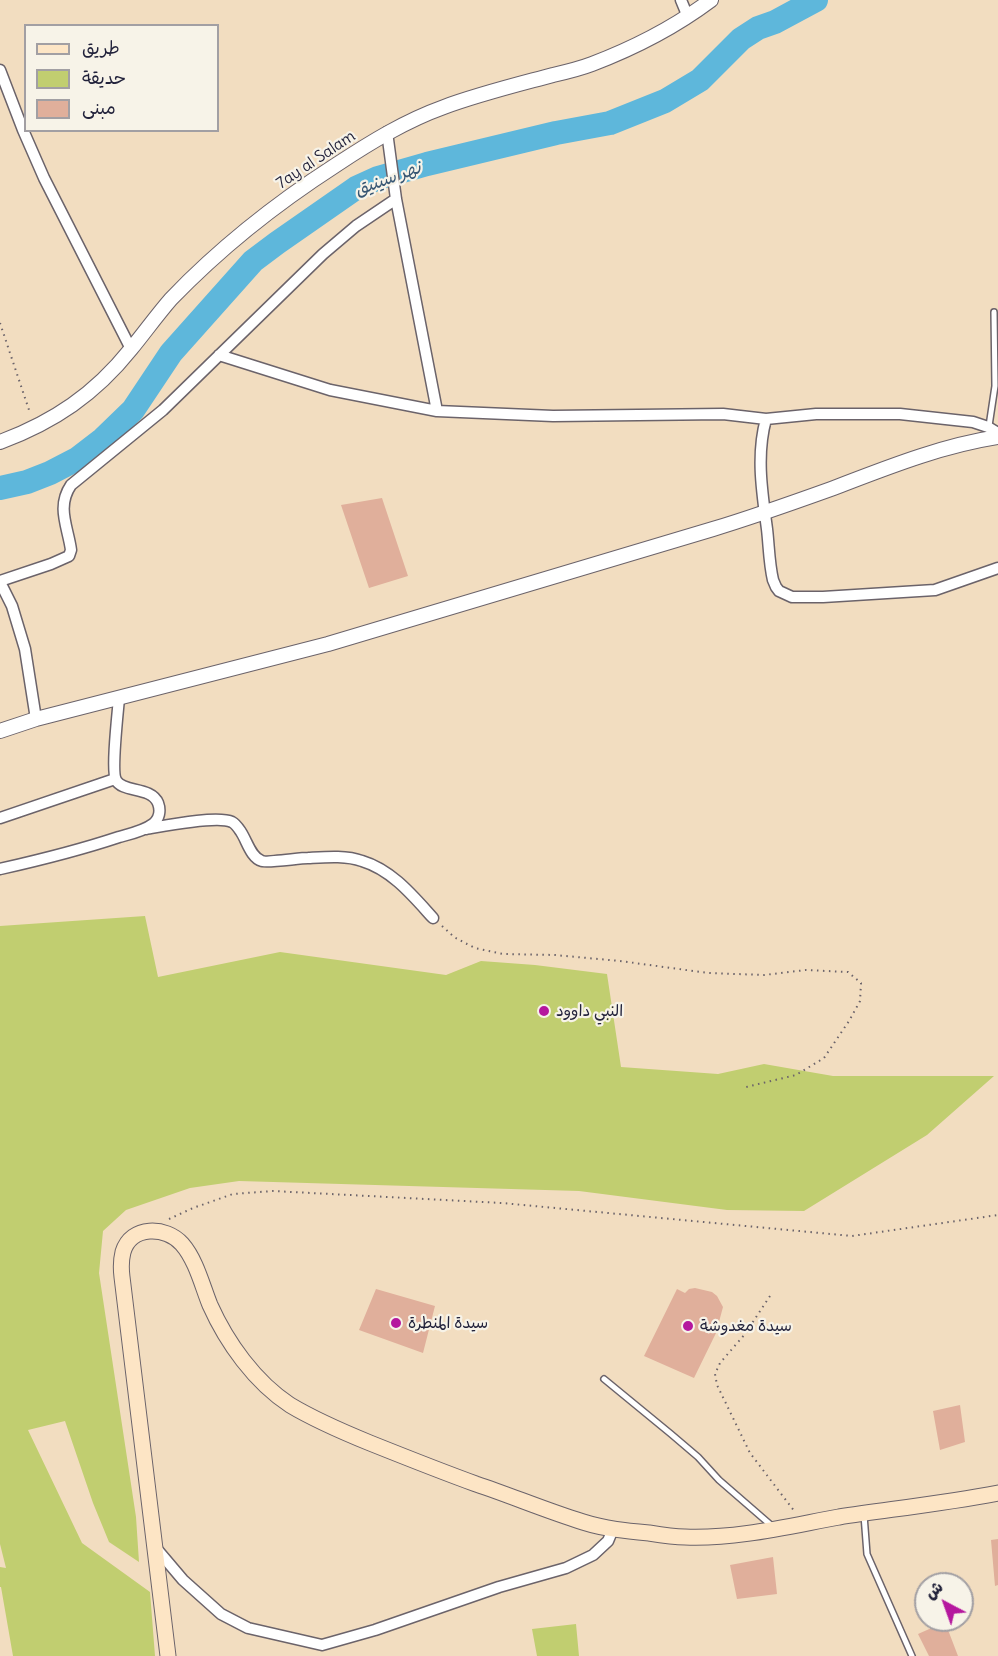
<!DOCTYPE html>
<meta charset="utf-8">
<style>
body{margin:0}
#map{position:relative;width:998px;height:1656px;overflow:hidden;background:#f2ddc0;font-family:Delius,"Playpen Sans Arabic",sans-serif}
canvas{display:block}
.legend{position:absolute;left:24px;top:24px;width:195px;height:108px;box-sizing:border-box;background:#f7f3e8;border:2px solid #a29fa3;margin:0;padding:8px 10px;list-style:none;font-size:18px;color:#22223b}
.legend li{display:flex;align-items:center;gap:12px;height:30px}
.legend b{width:30px;border:2px solid #a29fa3}
.north{position:absolute;left:914px;top:1572px;width:60px;height:60px;box-sizing:border-box;background:#f7f3e8;border:2px solid #a29fa3;border-radius:50%;rotate:319deg;font-size:16px;font-weight:700;line-height:24px;text-align:center;color:#22223b}
.north::after{content:'';display:block;margin:auto;width:21px;height:27px;background:#b5179e;clip-path:polygon(50% 0,100% 100%,50% 72%,0 100%)}
</style>
<div id="map">
<canvas width="998" height="1656"></canvas>
<ul class="legend">
<li><b style="height:8px;background:#fde5c5"></b>طريق</li>
<li><b style="height:16px;background:#c1ce70"></b>حديقة</li>
<li><b style="height:16px;background:#e0af9b"></b>مبنى</li>
</ul>
<div class="north">ش</div>
</div>
<script>
const ctx = document.querySelector('canvas').getContext('2d');
ctx.lineJoin = 'round';
function fill(path, color) {
  ctx.fillStyle = color;
  ctx.fill(path, 'evenodd');
}
function trace(path, color, width, dash) {
  ctx.strokeStyle = color;
  ctx.lineWidth = width;
  ctx.lineCap = dash ? 'butt' : 'round';
  ctx.setLineDash(dash || []);
  ctx.stroke(path);
}
function drawText(font, color, halo, rows, align = 'center') {
  ctx.font = font + ' Delius,"Playpen Sans Arabic",sans-serif';
  ctx.lineWidth = 4.5;
  ctx.setLineDash([]);
  ctx.textBaseline = 'middle';
  ctx.strokeStyle = halo;
  ctx.fillStyle = color;
  for (const [text, x, y, turn = 0] of rows) {
    ctx.save();
    ctx.translate(x, y);
    ctx.rotate((+turn || 0) * Math.PI / 180);
    ctx.textAlign = isNaN(turn) ? turn : align;
    if (halo) ctx.strokeText(text, 0, 0);
    ctx.fillText(text, 0, 0);
    ctx.restore();
  }
}
const green = new Path2D(`
 M 145,916 L 158,977 L 280,952 L 446,975 L 481,961 L 535,965 L 607,974 L 621,1067 L 718,1074 L 764,1064 L 833,1076 L 994,1076 L 927,1135 L 804,1211 L 727,1210 L 579,1191 L 239,1181 L 190,1188 L 126,1210 L 103,1231 L 99,1273 L 136,1517 L 139,1562 L 109,1542 L 93,1503 L 65,1421 L 28,1430 L 82,1543 L 150,1592 L 155,1656 L 13,1656 L 1,1587 L 0,1587 L 0,1567 L 6,1568 L 0,1544 L 0,926 Z
 M 576,1624 L 579,1656 L 537,1656 L 532,1629 Z`);
const river = new Path2D(`
 M 0,488 L 27,482 L 50,473 L 77,459 L 103,439 L 133,410 L 171,353 L 253,261 L 277,243 L 356,188 L 378,178 L 427,164 L 556,133 L 610,123 L 665,101 L 700,80 L 741,39 L 758,28 L 775,22 L 816,0`);
const building = new Path2D(`
 M 382,498 L 408,576 L 369,588 L 341,505 Z
 M 695,1288 L 712,1292 L 717,1296 L 723,1307 L 716,1333 L 694,1378 L 644,1356 L 677,1289 L 685,1293 L 689,1289 Z
 M 376,1289 L 435,1306 L 423,1353 L 359,1330 Z
 M 960,1405 L 965,1442 L 940,1450 L 933,1411 Z
 M 998,1539 L 998,1585 L 995,1586 L 991,1540 Z
 M 773,1557 L 777,1594 L 737,1599 L 730,1565 Z
 M 945,1622 L 958,1656 L 929,1656 L 918,1634 Z`);
const path = new Path2D(`
 M 0,323 L 30,413
 M 442,926 L 454,937 L 467,944 L 475,948 L 503,954 L 555,955 L 620,961 L 708,973 L 764,975 L 806,970 L 848,972 L 861,983 L 860,1001 L 849,1021 L 824,1058 L 796,1075 L 742,1088
 M 169,1219 L 193,1208 L 233,1194 L 273,1191 L 502,1203 L 852,1236 L 998,1215
 M 770,1296 L 745,1334 L 720,1363 L 715,1374 L 717,1385 L 750,1453 L 795,1512`);
const service = new Path2D(`
 M 989,426 L 995,386 L 994,312
 M 604,1379 L 671,1434 L 698,1457 L 719,1480 L 772,1526
 M 864,1515 L 867,1554 L 912,1656`);
const minor = new Path2D(`
 M 681,0 L 688,17
 M 0,70 L 23,130 L 44,178 L 131,349
 M 387,132 L 396,199 L 437,411
 M 219,355 L 330,390 L 437,411 L 553,416 L 723,414 L 766,419 L 816,414 L 900,414 L 973,422 L 988,427 L 998,433
 M 766,419 C 756,455 762,492 767,529 C 769,546 769,563 773,580 L 776,587 L 779,591 L 792,597 L 823,597 L 935,590 L 998,568
 M 0,581 L 51,564 L 69,556 L 71,550 C 68,527 56,507 71,485 L 163,410 L 323,254 L 356,226 L 396,199
 M 0,582 L 12,606 L 25,649 L 36,719
 M 0,818 L 115,779
 M 146,829 C 164,826 217,815 232,822 C 236,824 239,829 241,832 C 247,841 251,858 262,861 C 266,863 300,858 308,858 C 325,857 346,855 362,861 C 392,870 413,896 433,918
 M 0,869 C 40,860 80,850 119,837 C 130,834 144,831 153,824 C 159,819 161,811 158,803 C 151,786 122,793 116,780 C 111,771 118,711 119,698
 M 155,1547 L 183,1580 L 221,1614 L 248,1628 L 322,1645 L 375,1630 L 499,1587 L 566,1568 L 593,1555 L 608,1541 L 613,1529`);
const tertiary = new Path2D(`
 M 0,442 C 54,422 95,394 131,349 C 145,332 157,315 171,299 C 220,248 277,203 336,165 C 371,142 405,121 444,107 C 479,94 516,85 553,75 C 566,72 579,69 592,64 C 634,48 675,27 711,0
 M 0,731 L 36,719 L 328,644 L 713,529 C 753,517 792,503 831,489 C 886,468 940,446 998,437`);
const secondary = new Path2D(`
 M 168,1656 L 122,1277 C 121,1269 121,1260 123,1252 C 131,1225 166,1226 182,1244 C 196,1260 202,1285 210,1305 C 227,1343 255,1382 290,1405 C 315,1420 343,1432 370,1443 C 405,1457 440,1471 476,1484 C 512,1496 547,1511 583,1522 C 605,1529 627,1531 649,1533 C 661,1535 674,1537 685,1537 C 737,1539 789,1526 839,1517 C 892,1509 945,1503 998,1493`);
const markers = [
 [544,1011,6,"#b5179e"],
 [396,1323,6,"#b5179e"],
 [688,1326,6,"#b5179e"]
];
const streetNames = [
 ["7ay al Salam",316,160,-34]
];
const poiNames = [
 ["النبي داوود",556,1011],
 ["سيدة المنطرة",408,1323],
 ["سيدة مغدوشة",700,1326]
];
const waterNames = [
 ["نهر سينيق",388,179,-20]
];
fill(green, '#c1ce70');
trace(river, '#5eb7db', 24);
fill(building, '#e0af9b');
trace(service, '#6b636a', 8);
trace(minor, '#6b636a', 13);
trace(tertiary, '#6b636a', 16);
trace(secondary, '#6b636a', 17);
trace(path, '#6b636a', 2, [1.5, 4.5]);
trace(service, '#fff', 5);
trace(minor, '#fff', 10);
trace(tertiary, '#fff', 14);
trace(secondary, '#fde5c5', 15);
for (const [x, y, r, color] of markers) {
  const dot = new Path2D();
  dot.arc(x, y, r, 0, 2 * Math.PI);
  ctx.fillStyle = color;
  ctx.fill(dot);
  trace(dot, '#f7f3e8', 2);
}
drawText('16px', '#22223b', '#f7f3e8', streetNames);
drawText('16px', '#22223b', '#f7f3e8', poiNames, 'left');
drawText('italic 18px', '#375673', '#f7f3e8', waterNames);
</script>
